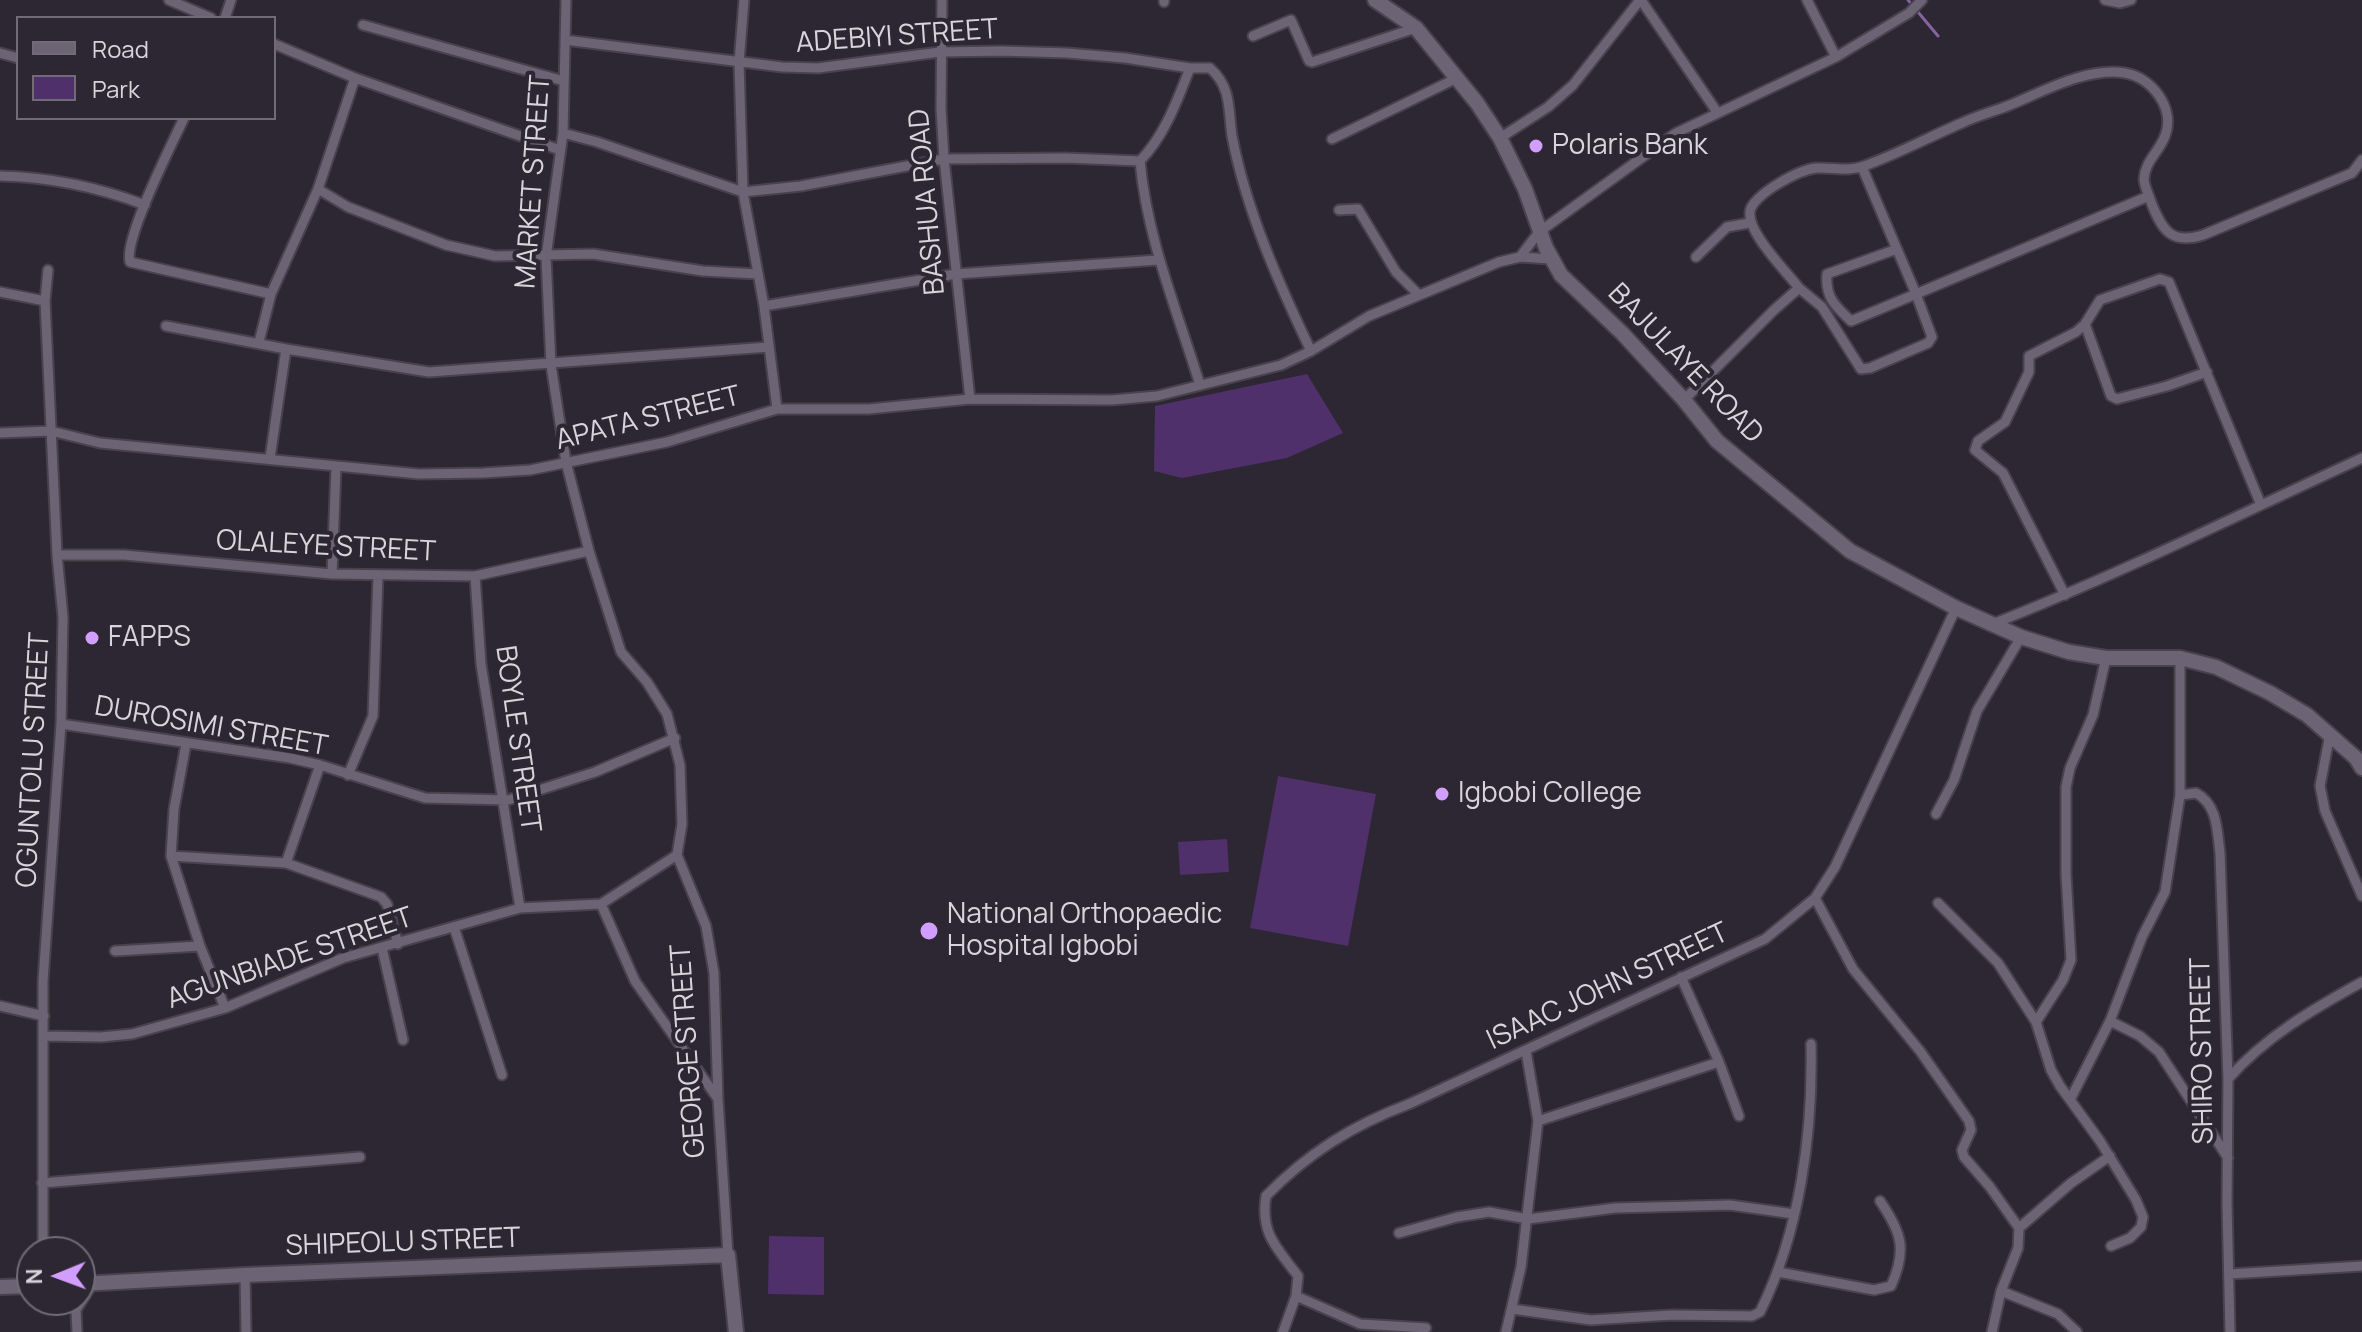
<!DOCTYPE html>
<style>
body{margin:0}
#map{position:relative;width:2362px;height:1332px;overflow:hidden;background:#2d2633;font-family:Manrope,sans-serif}
canvas{display:block}
.legend{position:absolute;left:16px;top:16px;width:260px;height:104px;box-sizing:border-box;background:#2d2633;border:2px solid #716b77;margin:0;padding:10px 14px;list-style:none;font-size:24px;color:#d8d3dc}
.legend li{display:flex;align-items:center;gap:16px;height:40px}
.legend b{width:40px;border:2px solid #716b77}
.north{position:absolute;left:16px;top:1236px;width:80px;height:80px;box-sizing:border-box;background:#2d2633;border:2px solid #716b77;border-radius:50%;rotate:269deg;font-size:22px;font-weight:700;line-height:32px;text-align:center;color:#d8d3dc}
.north::after{content:'';display:block;margin:auto;width:28px;height:36px;background:#d19dfe;clip-path:polygon(50% 0,100% 100%,50% 72%,0 100%)}
</style>
<div id="map">
<canvas width="2362" height="1332"></canvas>
<ul class="legend">
<li><b style="height:10px;background:#6c6474"></b>Road</li>
<li><b style="height:22px;background:#50306a"></b>Park</li>
</ul>
<div class="north">N</div>
</div>
<script>
const ctx = document.querySelector('canvas').getContext('2d');
ctx.lineJoin = 'round';
function fill(path, color) {
  ctx.fillStyle = color;
  ctx.fill(path, 'evenodd');
}
function trace(path, color, width, dash) {
  ctx.strokeStyle = color;
  ctx.lineWidth = width;
  ctx.lineCap = dash ? 'butt' : 'round';
  ctx.setLineDash(dash || []);
  ctx.stroke(path);
}
function drawText(font, color, halo, rows, align = 'center') {
  ctx.font = font + ' Manrope,sans-serif';
  ctx.lineWidth = 8;
  ctx.setLineDash([]);
  ctx.textBaseline = 'middle';
  ctx.strokeStyle = halo;
  ctx.fillStyle = color;
  for (const [text, x, y, turn = 0] of rows) {
    ctx.save();
    ctx.translate(x, y);
    ctx.rotate((+turn || 0) * Math.PI / 180);
    ctx.textAlign = isNaN(turn) ? turn : align;
    if (halo) ctx.strokeText(text, 0, 0);
    ctx.fillText(text, 0, 0);
    ctx.restore();
  }
}
const green = new Path2D(`
 M 1307,374 L 1343,433 L 1287,458 L 1182,478 L 1154,471 L 1155,406 Z
 M 1278,776 L 1376,794 L 1348,946 L 1250,928 Z
 M 1227,839 L 1229,872 L 1180,875 L 1178,842 Z
 M 769,1236 L 824,1237 L 824,1295 L 768,1294 Z`);
const stream = new Path2D(`
 M 1908,0 L 1938,36`);
const street = new Path2D(`
 M 169,0 L 211,18
 M 566,0 L 563,133 L 546,257 L 551,365 L 566,462 L 589,551 L 621,652 L 647,682 L 667,714 L 680,765 L 682,824 L 677,855 L 706,926 L 714,973 L 718,1099 L 728,1255
 M 744,0 L 739,63 L 743,192 L 764,306 L 777,409
 M 942,0 L 941,109 L 944,159 L 970,399
 M 1641,0 L 1717,112
 M 1807,0 L 1836,57
 M 2105,0 L 2120,3 L 2131,0
 M 1164,2 L 1164,0
 M 225,18 L 231,0
 M 363,25 L 564,81
 M 1253,36 L 1291,20 L 1309,61 L 1312,62 L 1416,28
 M 565,40 L 782,67 L 818,68 L 940,52 L 1002,51 L 1067,53 L 1125,58 L 1190,68 L 1210,68 C 1232,88 1228,109 1232,136 C 1246,210 1279,284 1311,351
 M 274,44 L 355,78 L 560,150
 M 0,53 L 18,58
 M 1190,68 C 1177,101 1165,135 1140,161 C 1147,239 1177,310 1200,385
 M 184,118 C 172,144 123,240 130,262 L 271,294
 M 563,133 L 597,142 L 743,192 L 801,186 L 944,159 L 1066,158 L 1140,161
 M 1500,138 L 1548,107 L 1573,85 L 1640,0
 M 1332,139 L 1457,78
 M 1862,167 L 1916,294 L 1851,321 C 1835,306 1825,297 1827,274 L 1897,249
 M 0,176 C 50,177 98,187 145,205
 M 318,189 L 348,207 L 446,245 L 495,256 L 593,254 L 703,271 L 757,274
 M 1339,210 L 1358,209 L 1396,272 L 1419,295
 M 1520,257 L 1539,232 L 1676,133 L 1836,57 L 1909,13 L 1922,0
 M 1696,257 L 1727,227 L 1749,223
 M 1799,288 L 1822,307 L 1861,369 L 1870,368 L 1928,343 L 1932,337 L 1916,294 L 2149,196
 M 0,292 L 45,301
 M 764,306 L 956,274 L 1158,260
 M 2085,324 L 2111,396 L 2117,399 L 2167,386 L 2207,372
 M 166,326 L 286,349 L 429,372 L 769,347
 M 259,342 L 271,294 L 318,189 L 355,78
 M 1684,400 L 1774,310 L 1799,288 C 1787,272 1742,228 1751,208 C 1759,192 1798,170 1816,168 C 1833,167 1848,172 1864,166 C 1898,154 1931,136 1964,122 C 1979,115 1995,111 2010,105 C 2044,91 2087,67 2125,73 C 2151,77 2176,108 2165,136 C 2159,152 2145,161 2144,179 C 2144,186 2149,195 2151,202 C 2162,230 2171,245 2203,235 L 2352,173 L 2362,160
 M 0,433 L 51,431 L 100,443 L 419,474 L 483,473 L 530,470 L 667,442 L 777,409 L 869,409 L 970,399 L 1112,400 L 1157,396 L 1281,365 L 1311,351 L 1369,316 L 1499,262 L 1520,257 L 1551,259
 M 270,458 L 286,349
 M 57,555 L 124,555 L 332,574 L 475,576 L 589,551
 M 332,574 L 336,467
 M 475,576 L 481,664 L 520,908
 M 2065,595 L 2003,473 L 1975,450 L 1978,441 L 2005,422 L 2029,372 L 2029,356 L 2076,332 L 2085,324 L 2100,300 L 2160,279 L 2169,282 L 2261,505
 M 1995,623 C 2120,574 2240,514 2362,458
 M 61,724 L 290,758 L 320,765 L 425,798 L 508,800 L 595,772 L 675,738
 M 2330,734 L 2320,786 L 2325,811 L 2362,896
 M 186,744 L 174,809 L 171,856 L 200,946 L 225,1008
 M 348,775 L 373,716 L 378,576
 M 2180,795 L 2196,793 C 2218,805 2217,831 2220,853 L 2228,1079 L 2227,1203 L 2230,1332
 M 1936,814 L 1954,780 L 1977,711 L 2021,637
 M 171,856 L 286,863 L 320,765
 M 286,863 L 381,897 L 387,904 L 398,944
 M 1815,898 L 1853,969 L 1920,1051 L 1969,1121 L 1971,1130 L 1962,1150 L 1964,1157 L 1990,1187 L 2019,1228
 M 1938,903 L 1998,963 L 2036,1022 L 2051,1070 L 2060,1086 L 2100,1141 L 2136,1200 L 2143,1217 L 2141,1227 L 2130,1238 L 2111,1246
 M 601,904 L 635,981 L 718,1099
 M 454,927 L 502,1075
 M 382,948 L 403,1040
 M 115,951 L 200,946
 M 1681,977 L 1719,1062 L 1739,1116
 M 0,1006 L 44,1016
 M 2110,1021 L 2140,1036 L 2159,1052 L 2228,1158
 M 2036,1022 L 2063,980 L 2071,960 L 2066,874 L 2066,787 L 2070,768 L 2093,715 L 2106,658
 M 44,1036 L 101,1037 L 132,1034 L 225,1008 L 343,958 L 520,908 L 601,904 L 677,855
 M 2228,1079 C 2265,1037 2313,1009 2362,982
 M 2071,1098 L 2110,1021 L 2142,937 L 2165,892 L 2180,795 L 2180,658
 M 1538,1121 L 1719,1062
 M 42,1183 L 360,1157
 M 1399,1233 L 1457,1217 L 1489,1212 L 1528,1219 L 1615,1208 L 1730,1205 L 1794,1214
 M 43,1252 L 43,981 L 61,724 L 63,617 L 57,555 L 45,301 L 48,270
 M 1778,1272 L 1874,1290 L 1891,1286 C 1907,1250 1902,1233 1880,1201
 M 2230,1274 L 2362,1266
 M 245,1275 L 246,1332
 M 2001,1291 L 2058,1314 L 2077,1332
 M 1296,1296 L 1360,1324 L 1426,1328
 M 65,1300 L 76,1310
 M 1512,1309 L 1591,1320 L 1672,1315 L 1752,1316 L 1760,1312 C 1800,1231 1813,1134 1811,1044
 M 77,1332 L 76,1310 L 92,1284
 M 1283,1332 L 1296,1296 L 1298,1276 C 1277,1248 1260,1234 1266,1196 C 1308,1153 1353,1125 1409,1104 L 1765,939 L 1815,898 L 1835,867 L 1956,608
 M 1506,1332 L 1521,1267 L 1538,1121 L 1526,1051
 M 1992,1332 L 2001,1291 L 2018,1248 L 2019,1228 L 2071,1183 L 2110,1156`);
const secondary = new Path2D(`
 M 1375,0 L 1416,28 L 1477,103 L 1500,138 L 1525,189 L 1546,248 L 1561,275 L 1622,333 L 1684,400 L 1717,441 L 1850,551 L 1956,608 L 2021,637 L 2069,652 L 2106,658 L 2180,658 L 2216,667 L 2270,693 L 2307,715 L 2356,758 L 2362,768
 M 80,1284 L 245,1275 L 728,1255 L 736,1332
 M 0,1287 L 32,1286`);
const markers = [
 [1536,146,8,"#d19dfe"],
 [92,638,8,"#d19dfe"],
 [1442,794,8,"#d19dfe"],
 [929,931,10,"#d19dfe"]
];
const streetNames = [
 ["ADEBIYI STREET",897,37,-4],
 ["MARKET STREET",534,182,-86],
 ["BASHUA ROAD",928,202,-95],
 ["BAJULAYE ROAD",1685,364,46],
 ["APATA STREET",648,419,-14],
 ["OLALEYE STREET",326,547,3],
 ["DUROSIMI STREET",211,727,10],
 ["BOYLE STREET",517,739,82],
 ["OGUNTOLU STREET",34,760,-87],
 ["AGUNBIADE STREET",290,959,-19],
 ["ISAAC JOHN STREET",1608,987,-25],
 ["GEORGE STREET",689,1051,-94],
 ["SHIRO STREET",2203,1051,-91],
 ["SHIPEOLU STREET",403,1243,-2]
];
const poiNames = [
 ["Polaris Bank",1552,146],
 ["FAPPS",108,638],
 ["Igbobi College",1458,794],
 ["National Orthopaedic",947,915],
 ["Hospital Igbobi",947,947]
];
fill(green, '#50306a');
trace(stream, '#84649c', 3);
trace(street, '#48424d', 13);
trace(secondary, '#48424d', 18);
trace(street, '#6c6474', 9);
trace(secondary, '#6c6474', 14);
for (const [x, y, r, color] of markers) {
  const dot = new Path2D();
  dot.arc(x, y, r, 0, 2 * Math.PI);
  ctx.fillStyle = color;
  ctx.fill(dot);
  trace(dot, '#2d2633', 3);
}
drawText('28px', '#d8d3dc', '#2d2633', streetNames);
drawText('28px', '#d8d3dc', '#2d2633', poiNames, 'left');
</script>
